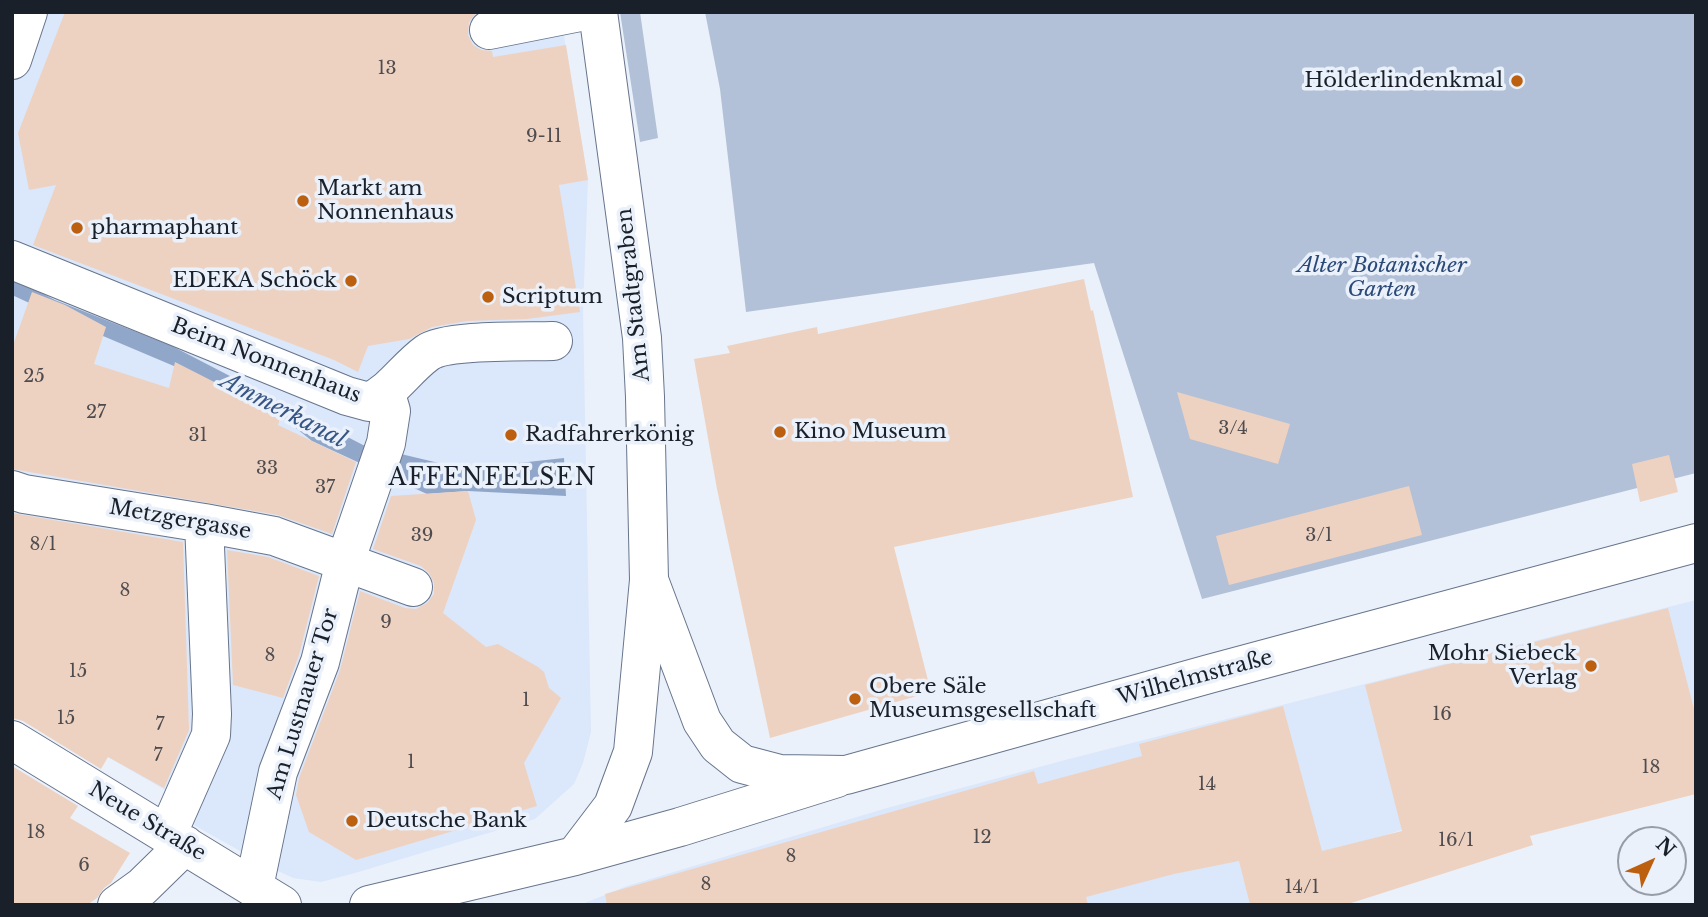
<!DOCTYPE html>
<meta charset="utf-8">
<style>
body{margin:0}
#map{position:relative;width:1708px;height:917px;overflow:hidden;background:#eaf1fb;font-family:"Libre Baskerville",serif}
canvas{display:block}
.frame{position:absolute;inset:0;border:14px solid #1a2029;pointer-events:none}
.north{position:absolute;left:1617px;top:826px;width:70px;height:70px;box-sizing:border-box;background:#eaf1fb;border:2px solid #979da7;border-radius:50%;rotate:45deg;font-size:19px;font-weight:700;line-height:28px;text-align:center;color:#1a2029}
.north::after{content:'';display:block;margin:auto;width:24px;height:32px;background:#bc5f0f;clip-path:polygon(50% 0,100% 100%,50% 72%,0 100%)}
</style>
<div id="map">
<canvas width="1708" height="917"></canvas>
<div class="frame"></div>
<div class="north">N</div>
</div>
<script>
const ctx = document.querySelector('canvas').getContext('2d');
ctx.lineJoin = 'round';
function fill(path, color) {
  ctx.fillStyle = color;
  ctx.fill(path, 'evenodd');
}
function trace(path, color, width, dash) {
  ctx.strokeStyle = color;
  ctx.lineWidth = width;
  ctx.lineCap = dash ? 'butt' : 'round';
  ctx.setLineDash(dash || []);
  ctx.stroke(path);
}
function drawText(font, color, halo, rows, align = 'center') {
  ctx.font = font + ' "Libre Baskerville",serif';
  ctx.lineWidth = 7;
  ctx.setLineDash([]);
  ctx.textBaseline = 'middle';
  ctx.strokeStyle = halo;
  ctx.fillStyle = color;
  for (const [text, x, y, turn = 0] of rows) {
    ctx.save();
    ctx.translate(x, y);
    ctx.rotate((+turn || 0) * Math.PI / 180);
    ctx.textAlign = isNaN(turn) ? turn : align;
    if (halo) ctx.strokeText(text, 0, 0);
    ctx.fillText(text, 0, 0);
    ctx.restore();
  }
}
const built = new Path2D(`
 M 12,12 L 560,12 L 588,180 L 583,309 L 591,732 L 583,763 L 574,784 L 535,819 L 355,873 L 321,882 L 293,878 L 263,864 L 178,816 L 167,791 L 12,702 Z
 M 1696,600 L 1696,717 L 1537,785 L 1380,837 L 1242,871 L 1250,905 L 580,905 L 627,886 L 887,808 L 1069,759 Z`);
const green = new Path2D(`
 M 620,12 L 640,12 L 658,138 L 640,142 Z
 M 705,12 L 1696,12 L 1696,473 L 1202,599 L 1094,263 L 746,312 L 720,89 Z`);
const water = new Path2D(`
 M 12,278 L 55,300 L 172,346 L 363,445 L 464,469 L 564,458 L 566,496 L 468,491 L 427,494 L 312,441 L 281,416 L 240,394 L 77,325 L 12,295 Z`);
const building = new Path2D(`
 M 65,12 L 477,12 L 469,22 L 468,35 L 473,45 L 481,50 L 492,51 L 493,57 L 566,45 L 588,180 L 559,185 L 580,312 L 527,319 L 467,321 L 432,327 L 409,339 L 368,346 L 358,372 L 334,360 L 33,245 L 56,185 L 29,190 L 18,133 Z
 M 1084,279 L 1091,311 L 1093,310 L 1133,497 L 894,547 L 931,692 L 770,738 L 717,489 L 694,359 L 730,353 L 727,346 L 817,327 L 818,334 Z
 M 32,292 L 65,305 L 106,327 L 94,364 L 169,388 L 175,362 L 281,416 L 278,425 L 356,462 L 332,534 L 278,515 L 12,469 L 12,348 Z
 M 1177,392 L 1290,424 L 1278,464 L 1190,439 Z
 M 1669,455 L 1678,492 L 1640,502 L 1632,464 Z
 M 1409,486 L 1422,535 L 1229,585 L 1216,536 Z
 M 468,491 L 476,520 L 443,613 L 486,647 L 498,644 L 538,667 L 544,672 L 549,688 L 561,698 L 524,763 L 537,806 L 356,860 L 309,832 L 296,795 L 299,778 L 340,670 L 360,591 L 405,608 L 416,609 L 427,603 L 434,594 L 434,583 L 429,573 L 421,566 L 373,549 L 391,496 Z
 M 12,513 L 183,542 L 189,730 L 164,788 L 108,757 L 101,769 L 23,721 L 12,718 Z
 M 227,550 L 268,557 L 319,576 L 299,655 L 283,698 L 233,685 Z
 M 1668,608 L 1696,717 L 1696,794 L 1530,836 L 1533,845 L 1345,905 L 1250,905 L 1239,861 L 1174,874 L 1086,897 L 1088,905 L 607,905 L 605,894 L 1034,771 L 1038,784 L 1142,756 L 1139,744 L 1283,706 L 1322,851 L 1402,831 L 1365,685 Z
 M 12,766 L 78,806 L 70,818 L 130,853 L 111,883 L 104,888 L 97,898 L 87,905 L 12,905 Z`);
const minor = new Path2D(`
 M 489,30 L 580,12
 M 12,60 L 28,12
 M 12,260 L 347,396 L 369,402 C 394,390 405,369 427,353 C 446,339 527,342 553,341
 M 12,490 L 24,494 L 204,523 L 274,536 L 413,587
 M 12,740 L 282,905
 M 167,835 L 211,735 L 212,714 L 204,523
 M 575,856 L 613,806 L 633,752 L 649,580
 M 254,887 L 278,772 L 320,662 L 345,562 L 386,443 L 391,411 L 386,394
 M 117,905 L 142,887 L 185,845
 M 369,905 L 575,856 L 680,827 L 837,778`);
const major = new Path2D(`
 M 598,12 L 642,338 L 645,397 L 649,580 L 702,721 L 718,745 L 742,764 L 780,774 L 846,775 L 1209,674 L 1696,543`);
const markers = [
 [1517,81,7,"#bc5f0f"],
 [303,201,7,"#bc5f0f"],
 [77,228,7,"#bc5f0f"],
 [351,281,7,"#bc5f0f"],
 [488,297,7,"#bc5f0f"],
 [780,432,7,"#bc5f0f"],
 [511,435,7,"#bc5f0f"],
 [1591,666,7,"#bc5f0f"],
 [855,699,7,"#bc5f0f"],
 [352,821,7,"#bc5f0f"]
];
const numberNames = [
 ["13",387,69],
 ["9-11",544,137],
 ["25",34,377],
 ["27",96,413],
 ["3/4",1233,429],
 ["31",198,436],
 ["33",267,469],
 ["37",325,488],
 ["39",422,536],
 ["3/1",1319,536],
 ["8/1",43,545],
 ["8",125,591],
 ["9",386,623],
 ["8",270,656],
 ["15",78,672],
 ["1",526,701],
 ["16",1442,715],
 ["15",66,719],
 ["7",160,725],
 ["7",158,756],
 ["1",411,763],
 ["18",1651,768],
 ["14",1207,785],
 ["18",36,833],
 ["12",982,838],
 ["16/1",1456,841],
 ["8",791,857],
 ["6",84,866],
 ["8",706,885],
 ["14/1",1302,888]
];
const poiNames = [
 ["Hölderlindenkmal",1503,81,"right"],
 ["Markt am",317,189],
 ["Nonnenhaus",317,213],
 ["pharmaphant",91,228],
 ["EDEKA Schöck",337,281,"right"],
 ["Scriptum",502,297],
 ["Kino Museum",794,432],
 ["Radfahrerkönig",525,435],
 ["Mohr Siebeck",1577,654,"right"],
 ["Verlag",1577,678,"right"],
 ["Obere Säle",869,687],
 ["Museumsgesellschaft",869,711],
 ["Deutsche Bank",366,821]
];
const parkNames = [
 ["Alter Botanischer",1382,266],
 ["Garten",1382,290]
];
const streetNames = [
 ["Am Stadtgraben",634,295,-96],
 ["Beim Nonnenhaus",266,361,21],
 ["Metzgergasse",180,520,10],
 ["Wilhelmstraße",1195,678,-15],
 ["Am Lustnauer Tor",303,704,-73],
 ["Neue Straße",147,822,31]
];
const waterNames = [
 ["Ammerkanal",283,411,27]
];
const neighbourhoodNames = [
 ["AFFENFELSEN",493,479]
];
fill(built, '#dbe7fa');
fill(green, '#b2c1d7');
fill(water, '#91a7c9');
fill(building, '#eed2c1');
trace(minor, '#67758c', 40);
trace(major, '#67758c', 40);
trace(minor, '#fff', 38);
trace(major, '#fff', 38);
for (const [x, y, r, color] of markers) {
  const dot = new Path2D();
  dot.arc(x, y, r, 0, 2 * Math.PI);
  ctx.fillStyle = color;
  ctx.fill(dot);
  trace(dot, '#eaf1fb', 2.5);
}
drawText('18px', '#4f4c4f', null, numberNames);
drawText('21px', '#1a2029', '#eaf1fb', poiNames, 'left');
drawText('italic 21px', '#2b4977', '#eaf1fb', parkNames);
drawText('21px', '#1a2029', '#eaf1fb', streetNames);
drawText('italic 23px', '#385685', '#eaf1fb', waterNames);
ctx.letterSpacing = '2px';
drawText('23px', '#1a2029', '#eaf1fb', neighbourhoodNames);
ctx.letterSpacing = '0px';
</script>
